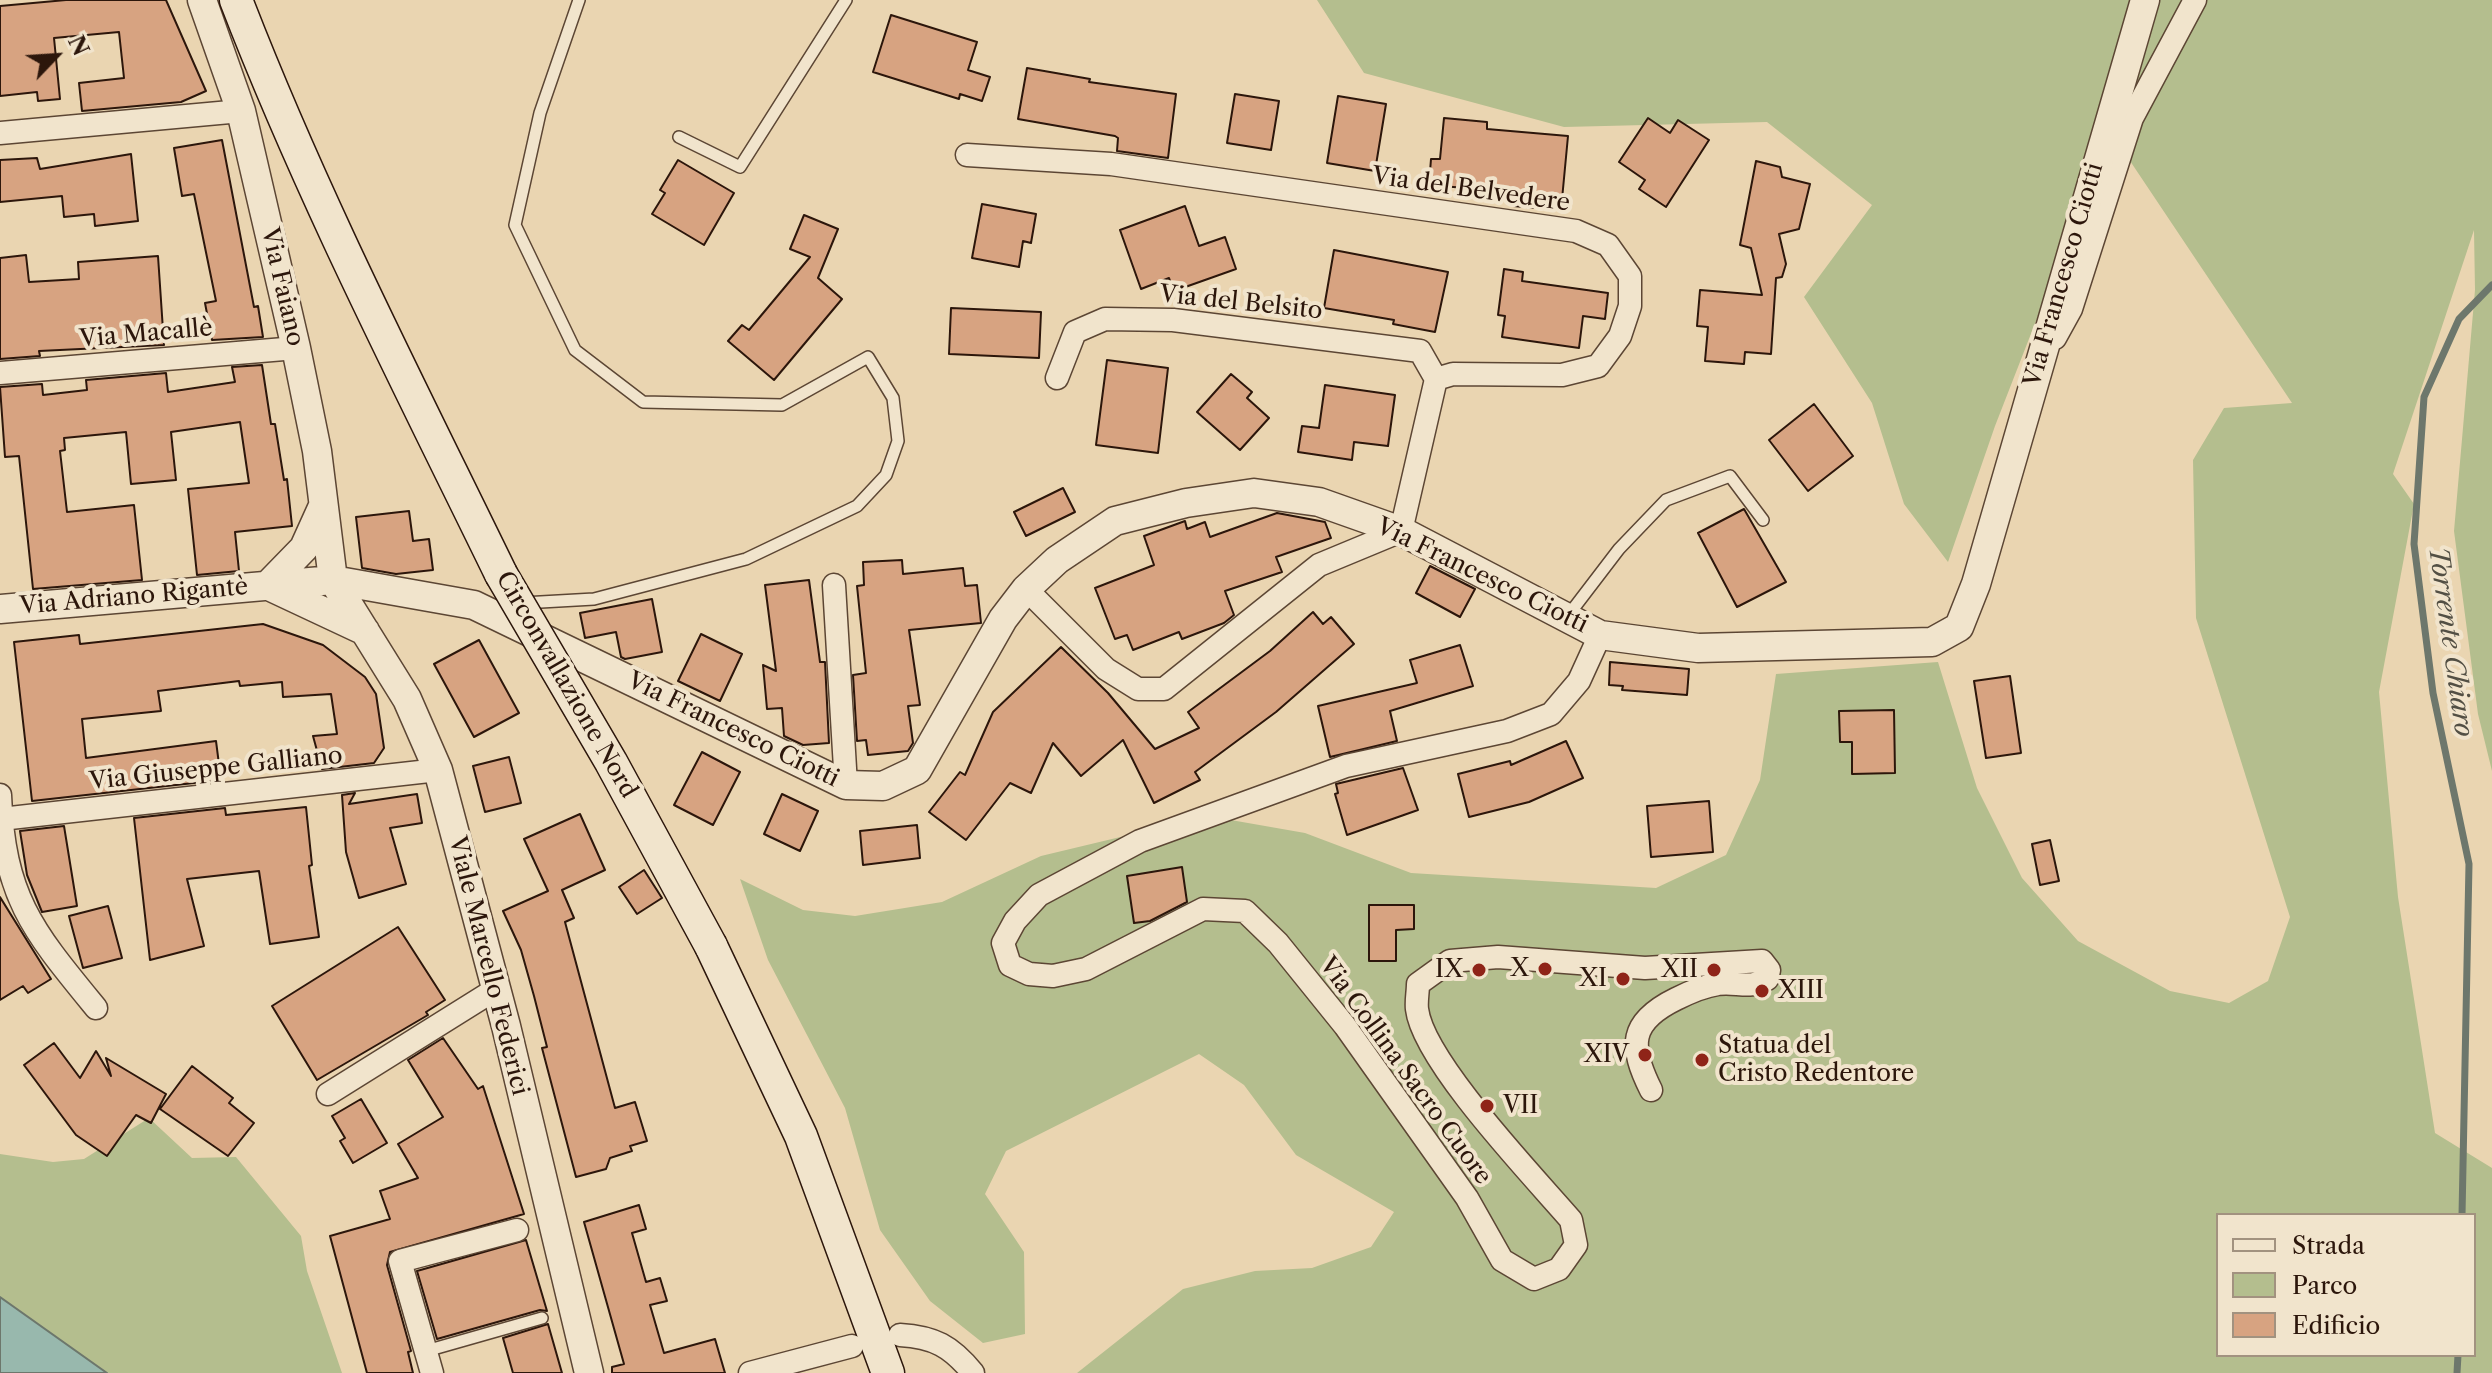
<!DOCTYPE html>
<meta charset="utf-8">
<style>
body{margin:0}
#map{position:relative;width:2492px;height:1373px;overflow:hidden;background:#ead5b1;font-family:"Libre Caslon Text",serif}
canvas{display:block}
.legend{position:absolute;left:2216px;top:1213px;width:260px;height:144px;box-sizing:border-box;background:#f1e4cc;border:2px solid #a2927f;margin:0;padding:10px 14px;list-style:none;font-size:24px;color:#2c160b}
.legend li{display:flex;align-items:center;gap:16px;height:40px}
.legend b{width:40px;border:2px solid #a2927f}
.north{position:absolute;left:16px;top:16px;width:80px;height:80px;-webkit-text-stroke:6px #f1e4cc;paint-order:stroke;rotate:65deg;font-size:22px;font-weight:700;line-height:32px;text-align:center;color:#2c160b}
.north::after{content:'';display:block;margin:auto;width:28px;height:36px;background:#2c160b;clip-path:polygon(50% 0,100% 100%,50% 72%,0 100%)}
</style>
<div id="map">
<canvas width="2492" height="1373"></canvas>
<ul class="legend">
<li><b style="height:10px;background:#f1e4cc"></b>Strada</li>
<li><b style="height:22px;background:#b4be8e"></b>Parco</li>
<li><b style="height:22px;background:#d7a381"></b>Edificio</li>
</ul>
<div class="north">N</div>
</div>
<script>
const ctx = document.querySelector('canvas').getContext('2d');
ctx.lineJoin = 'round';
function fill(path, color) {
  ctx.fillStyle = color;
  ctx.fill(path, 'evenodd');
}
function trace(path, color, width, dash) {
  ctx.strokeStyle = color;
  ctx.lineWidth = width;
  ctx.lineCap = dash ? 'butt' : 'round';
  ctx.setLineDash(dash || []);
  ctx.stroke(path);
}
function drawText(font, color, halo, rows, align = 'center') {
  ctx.font = font + ' "Libre Caslon Text",serif';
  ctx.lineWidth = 8;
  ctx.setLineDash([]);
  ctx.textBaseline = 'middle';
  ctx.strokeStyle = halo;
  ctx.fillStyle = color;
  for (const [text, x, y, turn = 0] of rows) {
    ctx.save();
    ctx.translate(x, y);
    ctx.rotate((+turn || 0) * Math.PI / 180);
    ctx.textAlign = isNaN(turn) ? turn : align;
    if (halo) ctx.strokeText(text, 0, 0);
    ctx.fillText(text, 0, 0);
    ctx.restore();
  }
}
const green = new Path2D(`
 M 1317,0 L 2492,0 L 2492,771 L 2478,714 L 2454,531 L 2475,290 L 2474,230 L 2393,474 L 2414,504 L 2379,692 L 2398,897 L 2435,1133 L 2492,1168 L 2492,1373 L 1077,1373 L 1183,1289 L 1255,1271 L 1312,1268 L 1371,1247 L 1394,1212 L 1296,1155 L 1244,1085 L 1199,1054 L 1006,1151 L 985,1194 L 1024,1252 L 1025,1334 L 983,1343 L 930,1301 L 880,1230 L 845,1108 L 768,960 L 740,879 L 803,910 L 855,916 L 942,902 L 1041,856 L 1208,816 L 1305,833 L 1411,873 L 1656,888 L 1726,855 L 1760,780 L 1776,674 L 1938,662 L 1977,788 L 2022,878 L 2078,941 L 2170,991 L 2229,1003 L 2268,981 L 2290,917 L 2196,618 L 2193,460 L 2224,408 L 2292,403 L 2110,131 L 1995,426 L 1948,562 L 1904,504 L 1872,403 L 1804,297 L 1872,205 L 1767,122 L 1564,127 L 1364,73 ZM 2218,1215 L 2474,1215 L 2474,1355 L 2218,1355 Z
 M 149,1118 L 192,1158 L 236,1157 L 301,1236 L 307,1271 L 342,1373 L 107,1373 L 0,1297 L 0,1154 L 53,1162 L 84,1159 Z`);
const water = new Path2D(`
 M 0,1297 L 107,1373 L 0,1373 Z`);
const stream = new Path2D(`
 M 2462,1215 L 2469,864 L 2433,693 L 2414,544 L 2424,397 L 2459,319 L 2492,285
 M 2457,1373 L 2458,1355`);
const building = new Path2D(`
 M 66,0 L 166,0 L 206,91 L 181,102 L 82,111 L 79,83 L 124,78 L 119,32 L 54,38 L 60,99 L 38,101 L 37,92 L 0,96 L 0,6 Z
 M 891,15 L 977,42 L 968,70 L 990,77 L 982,101 L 960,94 L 959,99 L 873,72 Z
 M 1027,68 L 1090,79 L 1089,82 L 1176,94 L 1168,158 L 1117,151 L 1118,138 L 1115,136 L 1018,119 Z
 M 1235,94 L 1279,101 L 1271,150 L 1227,143 Z
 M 1338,96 L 1386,104 L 1375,171 L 1327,163 Z
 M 1444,118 L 1487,122 L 1487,129 L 1568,136 L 1561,210 L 1513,206 L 1514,192 L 1429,185 L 1431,159 L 1440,159 Z
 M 1648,118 L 1670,133 L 1678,120 L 1709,140 L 1666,207 L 1639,189 L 1645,180 L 1619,162 Z
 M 222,140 L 254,307 L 258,306 L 263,337 L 212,340 L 205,303 L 216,301 L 194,194 L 182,196 L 174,148 Z
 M 131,154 L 138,221 L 95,226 L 94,214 L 64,217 L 62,196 L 0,202 L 0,160 L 37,158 L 40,169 Z
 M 678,160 L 734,193 L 704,245 L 652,214 L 665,193 L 660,190 Z
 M 1756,161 L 1780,167 L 1782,177 L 1810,184 L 1799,229 L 1779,234 L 1786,264 L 1782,277 L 1776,278 L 1771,354 L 1745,352 L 1744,364 L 1705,361 L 1708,327 L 1697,326 L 1700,290 L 1762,295 L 1751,248 L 1740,245 Z
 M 982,204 L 1036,214 L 1031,243 L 1023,241 L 1019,267 L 972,258 Z
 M 1185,206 L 1199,246 L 1225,237 L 1236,269 L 1174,291 L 1169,278 L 1141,289 L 1120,230 Z
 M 804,215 L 838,229 L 818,278 L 842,299 L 774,380 L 728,341 L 742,325 L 749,330 L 810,257 L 790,249 Z
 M 1334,250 L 1448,272 L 1435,332 L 1393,324 L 1394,320 L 1324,308 Z
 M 26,255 L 29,282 L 79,279 L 78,262 L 158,256 L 164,345 L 39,351 L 40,356 L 0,359 L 0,258 Z
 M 1504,269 L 1523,272 L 1522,281 L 1608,293 L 1605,319 L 1583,316 L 1579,348 L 1502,337 L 1505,316 L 1498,315 Z
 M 951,308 L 1041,312 L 1039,358 L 949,354 Z
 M 1107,360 L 1168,368 L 1158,453 L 1096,445 Z
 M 262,365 L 271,424 L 275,424 L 284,480 L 287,479 L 292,526 L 235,532 L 239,571 L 197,575 L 188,489 L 249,483 L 240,422 L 171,432 L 176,480 L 131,484 L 126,432 L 64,438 L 65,450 L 60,451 L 67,512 L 134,505 L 142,580 L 33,589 L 19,456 L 5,457 L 0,387 L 42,384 L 43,395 L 87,390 L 86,380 L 166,373 L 168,392 L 235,382 L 232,367 Z
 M 1231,374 L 1252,392 L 1247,398 L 1269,418 L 1240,450 L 1197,412 Z
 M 1325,385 L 1395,395 L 1388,446 L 1354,442 L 1352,460 L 1298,452 L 1302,426 L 1319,428 Z
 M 1814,404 L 1853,456 L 1808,491 L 1769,440 Z
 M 1063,488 L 1075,512 L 1026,536 L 1014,512 Z
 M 1744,509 L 1786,582 L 1737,607 L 1698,533 Z
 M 409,511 L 413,541 L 429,539 L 433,570 L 396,574 L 362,568 L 356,517 Z
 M 1277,513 L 1325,522 L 1331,538 L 1276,557 L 1282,572 L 1225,591 L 1234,615 L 1224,623 L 1182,639 L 1179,632 L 1133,650 L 1127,635 L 1115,639 L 1095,588 L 1154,565 L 1144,536 L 1185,521 L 1187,529 L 1205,522 L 1210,537 Z
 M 902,560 L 903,574 L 963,568 L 965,586 L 977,585 L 981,623 L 909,630 L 920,705 L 908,706 L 913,743 L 908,751 L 868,755 L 866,740 L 857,741 L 853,675 L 866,673 L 857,586 L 864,585 L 863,562 Z
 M 1430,566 L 1475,589 L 1460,617 L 1416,593 Z
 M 809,580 L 820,662 L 825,662 L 829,743 L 803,745 L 784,736 L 782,708 L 767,709 L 763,665 L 776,671 L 765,585 Z
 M 652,599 L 662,652 L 625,659 L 621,657 L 616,632 L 585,638 L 580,613 Z
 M 1313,612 L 1323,624 L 1331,617 L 1354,644 L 1276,712 L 1195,772 L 1200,780 L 1154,803 L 1123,740 L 1081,776 L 1053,743 L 1031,793 L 1010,783 L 966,840 L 929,812 L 960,772 L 965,775 L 993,712 L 1061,647 L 1108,693 L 1155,749 L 1199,728 L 1188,712 L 1270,651 Z
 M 263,624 L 323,645 L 365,677 L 376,694 L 384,748 L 374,763 L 322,769 L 313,736 L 337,734 L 331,694 L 283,697 L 282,682 L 240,686 L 239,681 L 158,691 L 161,711 L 82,719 L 86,758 L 216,741 L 221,780 L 32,801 L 14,642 L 79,635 L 80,644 Z
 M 701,634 L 742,654 L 720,701 L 678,681 Z
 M 479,640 L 519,713 L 474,737 L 434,664 Z
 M 1460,645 L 1473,686 L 1390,711 L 1397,741 L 1330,757 L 1318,706 L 1417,683 L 1410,660 Z
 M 1610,662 L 1689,669 L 1687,695 L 1622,690 L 1623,686 L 1609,685 Z
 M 2010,676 L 2021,753 L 1986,758 L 1974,681 Z
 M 1894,710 L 1895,773 L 1852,774 L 1852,742 L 1840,742 L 1839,711 Z
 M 1566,741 L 1583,778 L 1529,802 L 1469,817 L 1458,774 L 1510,761 L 1511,765 Z
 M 702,752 L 740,772 L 713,825 L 674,805 Z
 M 509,757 L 521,803 L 485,812 L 473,766 Z
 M 1403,768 L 1418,810 L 1347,835 L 1335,794 L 1338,793 L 1336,784 Z
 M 355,793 L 349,804 L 417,794 L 422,823 L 390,828 L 406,884 L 359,898 L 346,852 L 342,795 Z
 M 782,794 L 818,811 L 800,851 L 764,834 Z
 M 1709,801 L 1713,852 L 1651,857 L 1647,806 Z
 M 306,807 L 312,865 L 309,866 L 319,937 L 270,944 L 259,871 L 187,879 L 204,946 L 150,960 L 134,818 L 225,808 L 226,815 Z
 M 580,814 L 605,870 L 562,890 L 574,918 L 565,922 L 615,1108 L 635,1102 L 647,1141 L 630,1146 L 632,1151 L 610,1158 L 606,1169 L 576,1177 L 542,1048 L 547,1047 L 534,996 L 521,950 L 503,911 L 548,891 L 524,839 Z
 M 917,825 L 920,858 L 863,865 L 860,831 Z
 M 64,826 L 77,906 L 42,912 L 27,875 L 20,831 Z
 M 2050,840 L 2059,881 L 2040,885 L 2032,844 Z
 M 1182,867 L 1187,902 L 1150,921 L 1134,923 L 1127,876 Z
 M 644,870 L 662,898 L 637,914 L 619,887 Z
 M 0,897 L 51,979 L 28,993 L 23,986 L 0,1000 Z
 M 1369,905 L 1414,905 L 1414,929 L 1396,930 L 1396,961 L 1369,961 Z
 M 108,906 L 122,958 L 83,968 L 69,916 Z
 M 398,927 L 445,1000 L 426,1012 L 428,1015 L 317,1080 L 272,1006 Z
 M 443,1038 L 478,1089 L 483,1086 L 524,1214 L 390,1252 L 387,1265 L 411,1351 L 408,1352 L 413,1373 L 367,1373 L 330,1236 L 390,1219 L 380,1191 L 418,1178 L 398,1144 L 443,1117 L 408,1060 Z
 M 54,1043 L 80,1078 L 96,1051 L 111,1076 L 106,1058 L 166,1094 L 151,1123 L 136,1115 L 107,1156 L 76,1135 L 24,1065 Z
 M 192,1066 L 233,1098 L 229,1103 L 254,1123 L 228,1156 L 160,1109 Z
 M 361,1099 L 387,1143 L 353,1163 L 340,1141 L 345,1138 L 332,1116 Z
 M 639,1205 L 646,1229 L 632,1233 L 646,1282 L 660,1278 L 667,1301 L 650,1305 L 664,1353 L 715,1339 L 725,1373 L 612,1373 L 612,1367 L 624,1364 L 584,1222 Z
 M 526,1240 L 547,1311 L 540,1310 L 437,1339 L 417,1271 Z
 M 548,1324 L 562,1373 L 513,1373 L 503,1338 Z`);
const service = new Path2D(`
 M 679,137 L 740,167 L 846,0
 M 523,603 L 594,599 L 746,559 L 857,506 L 886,475 L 898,441 L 893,398 L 868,357 L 782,405 L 643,402 L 575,350 L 515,225 L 540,113 L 579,0
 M 1567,617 L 1619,549 L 1666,500 L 1730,476 L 1763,520
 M 426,1351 L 542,1318`);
const minor = new Path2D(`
 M 0,133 L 241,111
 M 967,155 L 1111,164 L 1576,231 L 1608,245 L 1630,276 L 1630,306 L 1620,336 L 1598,366 L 1562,375 L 1453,374 L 1436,379 L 1401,531 L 1319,565 L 1164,689 L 1138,689 L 1106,669 L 1026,589
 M 2055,338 L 2071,309 L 2132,118 L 2195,0
 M 0,373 L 296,348
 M 1057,378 L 1075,332 L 1105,319 L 1173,320 L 1420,351 L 1436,379
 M 834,585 L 846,785
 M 1600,635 L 1579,681 L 1551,714 L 1507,731 L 1346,766 L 1140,841 L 1039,895 L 1015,921 L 1003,943 L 1010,965 L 1029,974 L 1053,976 L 1086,969 L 1203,909 L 1245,911 L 1278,943 L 1345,1026 L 1467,1198 L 1502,1260 L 1534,1279 L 1559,1269 L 1576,1245 L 1571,1220 C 1534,1177 1423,1061 1417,1009 C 1416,1001 1418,992 1418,984 L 1450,961 L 1498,957 L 1645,968 L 1762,961 L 1769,970 L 1767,979 C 1750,990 1736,981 1718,984 C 1704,986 1690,992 1676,999 C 1629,1022 1629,1046 1651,1090
 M 0,795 C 4,898 33,931 96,1008
 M 1,819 L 438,770
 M 328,1094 L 496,989
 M 900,1335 C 934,1337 951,1346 973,1373
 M 432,1373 L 400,1261 L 517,1230
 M 750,1373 L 852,1346`);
const tertiary = new Path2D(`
 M 202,0 L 241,111 L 296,348 L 317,451 L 333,580 L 407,699 L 438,770 L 506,1026 L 589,1373
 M 268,585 L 304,548 L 323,506
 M 269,586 L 365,631
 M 0,609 L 333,580 L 474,605 L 846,785 L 883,786 L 917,770 L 1003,619 L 1026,589 L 1057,560 L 1115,521 L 1186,503 L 1254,493 L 1319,502 L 1401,531 L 1600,635 L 1698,648 L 1932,642 L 1959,627 L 1976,584 L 2145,0`);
const secondary = new Path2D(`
 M 236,0 C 312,197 409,385 501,574
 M 711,946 L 801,1136 L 888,1373`);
const secondaryBridge = new Path2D(`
 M 501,574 L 611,762 L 711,946`);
const markers = [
 [1545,969,8,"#8f2418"],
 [1479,970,8,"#8f2418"],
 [1714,970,8,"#8f2418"],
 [1623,979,8,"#8f2418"],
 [1762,991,8,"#8f2418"],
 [1645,1055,8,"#8f2418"],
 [1702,1060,8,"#8f2418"],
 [1487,1106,8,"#8f2418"]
];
const streetNames = [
 ["Via del Belvedere",1471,190,8],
 ["Via Francesco Ciotti",2064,275,-74],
 ["Via Faiano",282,287,77],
 ["Via del Belsito",1241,303,6],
 ["Via Macallè",146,334,-5],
 ["Via Francesco Ciotti",1482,576,26],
 ["Via Adriano Rigantè",134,597,-5],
 ["Circonvallazione Nord",566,685,60],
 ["Via Francesco Ciotti",733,730,26],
 ["Via Giuseppe Galliano",216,769,-6],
 ["Viale Marcello Federici",488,966,76],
 ["Via Collina Sacro Cuore",1405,1071,54]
];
const poiNames = [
 ["X",1529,969],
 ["IX",1463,970],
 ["XII",1698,970],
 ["XI",1607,979],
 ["XIII",1778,991,"left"],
 ["Statua del",1718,1046,"left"],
 ["Cristo Redentore",1718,1074,"left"],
 ["XIV",1629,1055],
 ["VII",1503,1106,"left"]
];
const waterNames = [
 ["Torrente Chiaro",2450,642,82]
];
fill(green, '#b4be8e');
fill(water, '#98b8ad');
trace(water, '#6d776c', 2);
trace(stream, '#6d776c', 7);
fill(building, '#d7a381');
trace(building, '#2c160b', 2);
trace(service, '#5c4634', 14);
trace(minor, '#5c4634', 25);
trace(tertiary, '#5c4634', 31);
trace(secondary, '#2c160b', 35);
trace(service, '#f1e4cc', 11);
trace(minor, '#f1e4cc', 22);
trace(tertiary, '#f1e4cc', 28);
trace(secondary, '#f1e4cc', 32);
trace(secondaryBridge, '#2c160b', 35, []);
trace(secondaryBridge, '#f1e4cc', 32);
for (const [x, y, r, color] of markers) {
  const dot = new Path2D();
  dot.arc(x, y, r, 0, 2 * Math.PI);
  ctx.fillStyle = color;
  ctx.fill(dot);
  trace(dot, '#f1e4cc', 3);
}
drawText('24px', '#2c160b', '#f1e4cc', streetNames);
drawText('24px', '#2c160b', '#f1e4cc', poiNames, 'right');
drawText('italic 26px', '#524f44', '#f1e4cc', waterNames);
</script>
